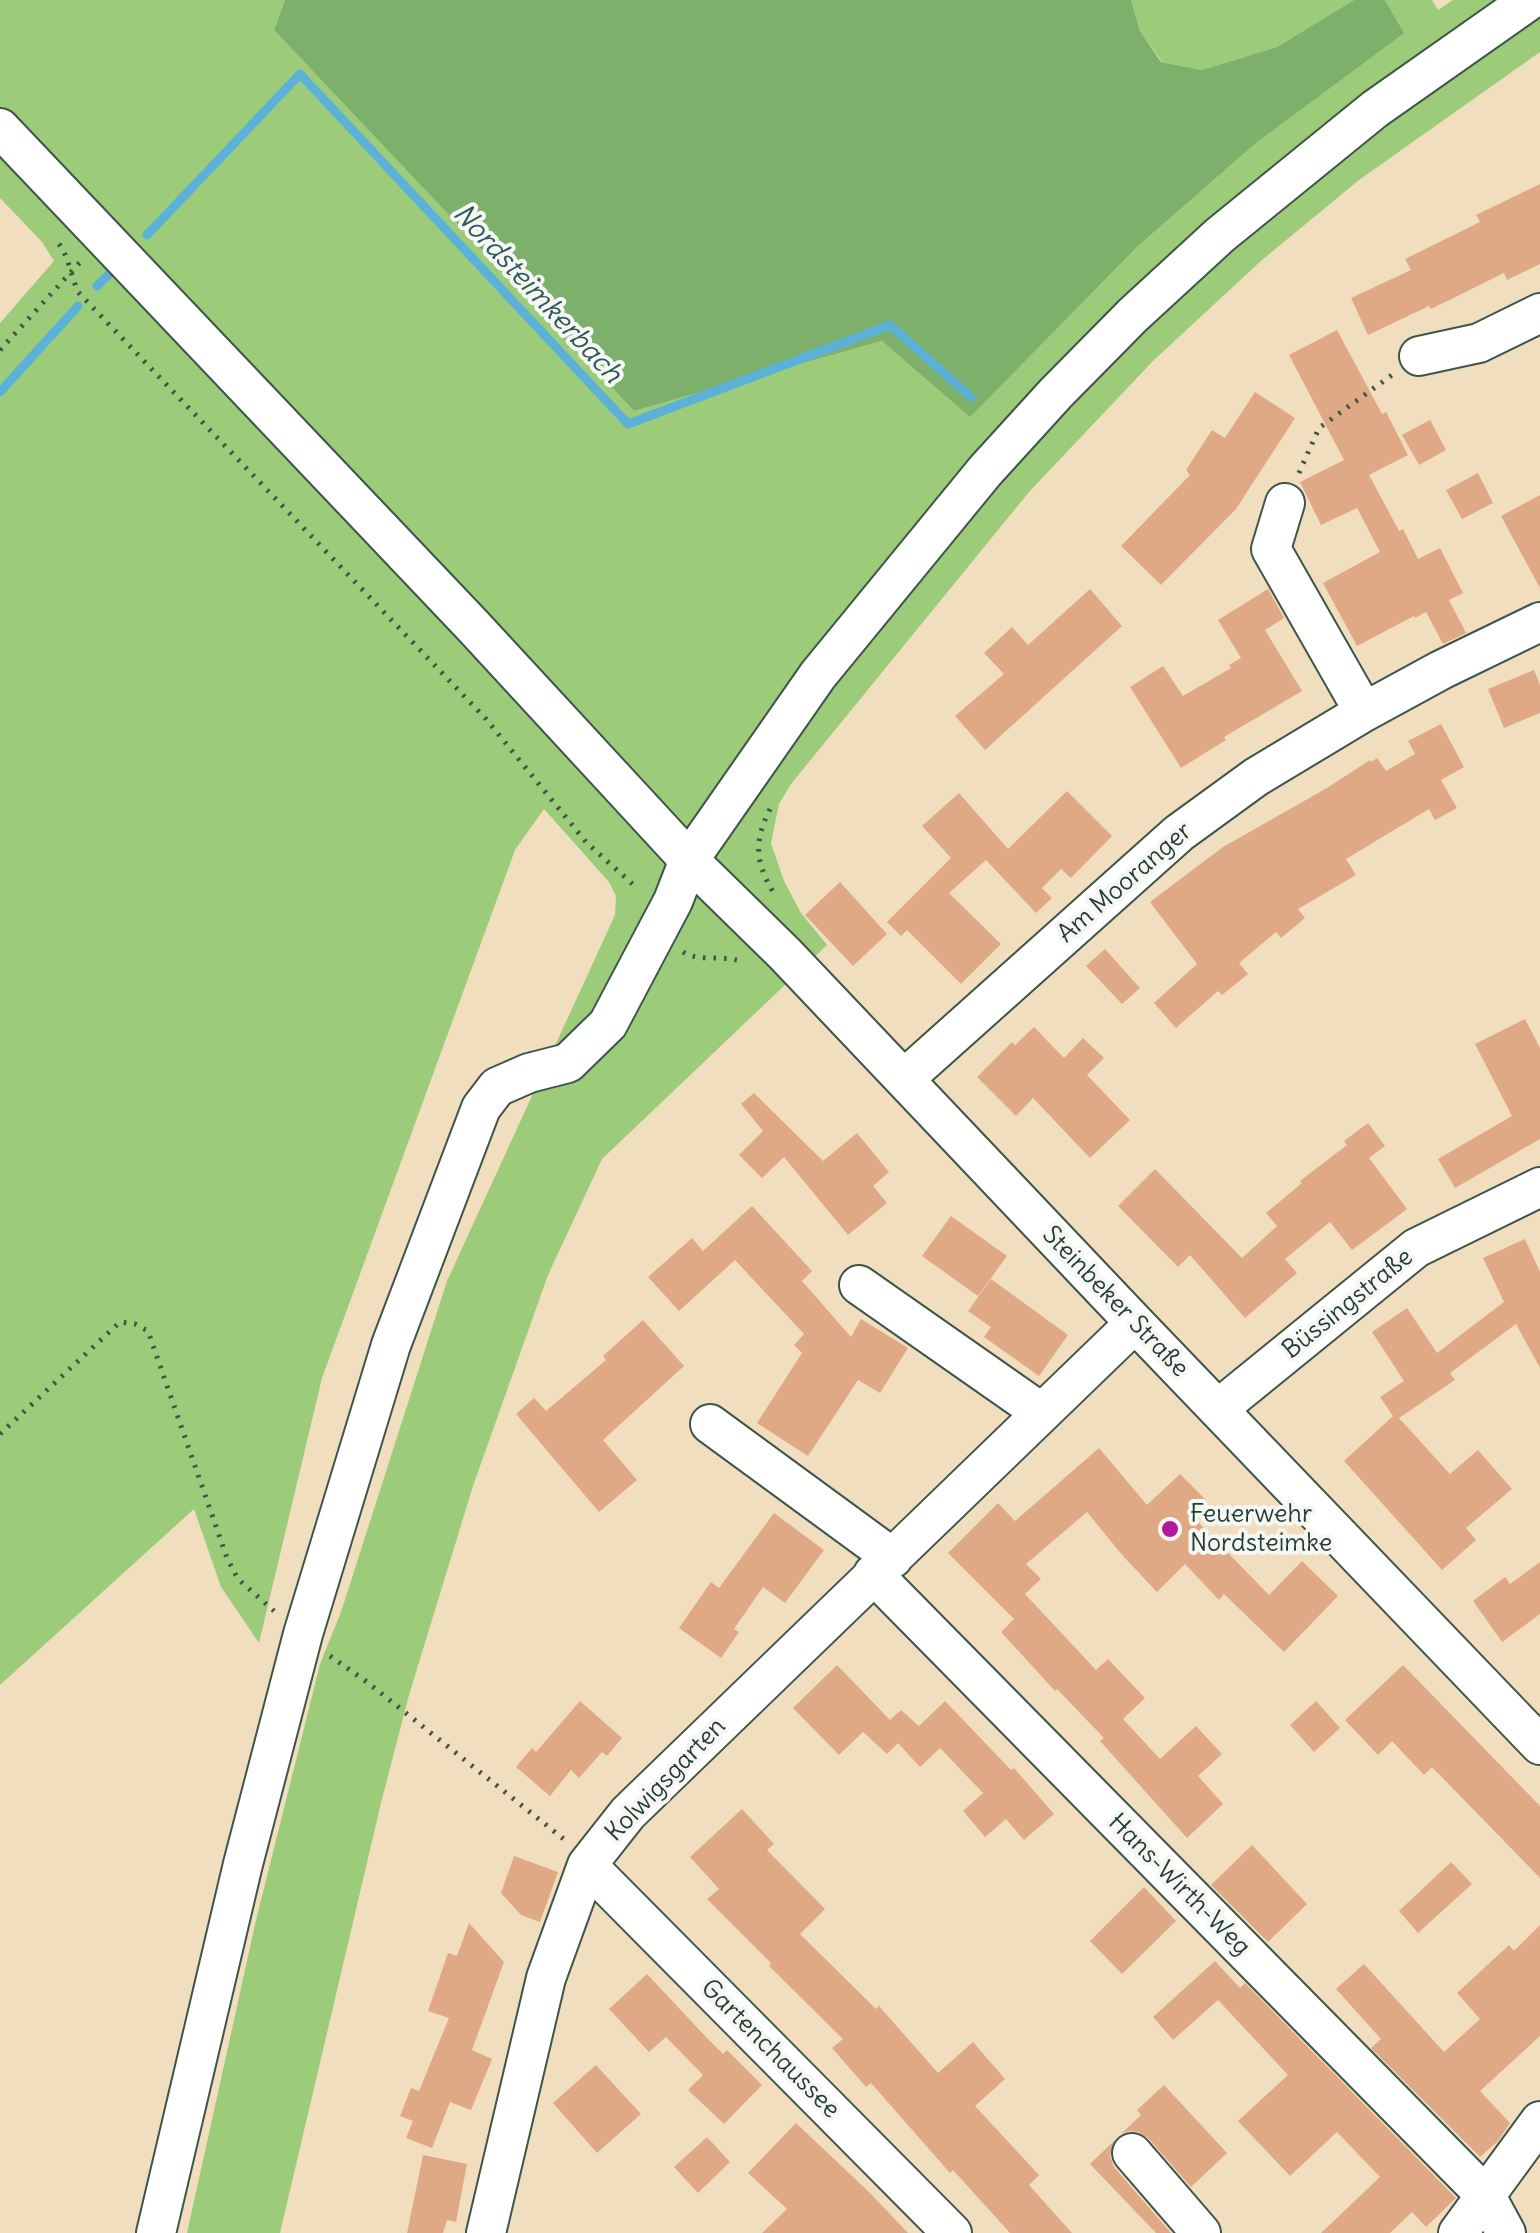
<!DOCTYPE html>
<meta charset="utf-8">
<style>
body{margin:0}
canvas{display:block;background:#f1debf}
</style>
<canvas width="1540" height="2233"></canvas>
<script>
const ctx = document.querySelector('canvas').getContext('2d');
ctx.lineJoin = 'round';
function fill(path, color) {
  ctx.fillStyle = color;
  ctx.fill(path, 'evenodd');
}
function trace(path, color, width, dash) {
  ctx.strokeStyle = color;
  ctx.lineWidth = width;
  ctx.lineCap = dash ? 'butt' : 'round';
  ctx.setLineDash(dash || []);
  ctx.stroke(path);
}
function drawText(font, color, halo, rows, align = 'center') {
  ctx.font = font + ' Delius,sans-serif';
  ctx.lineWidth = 8;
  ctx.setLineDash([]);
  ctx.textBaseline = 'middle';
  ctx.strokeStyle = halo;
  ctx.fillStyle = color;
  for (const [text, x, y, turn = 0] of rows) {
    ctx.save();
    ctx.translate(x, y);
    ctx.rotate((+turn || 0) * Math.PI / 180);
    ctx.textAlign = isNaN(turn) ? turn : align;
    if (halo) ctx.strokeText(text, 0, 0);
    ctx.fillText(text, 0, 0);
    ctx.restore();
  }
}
const green = new Path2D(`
 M 0,0 L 285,0 L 274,30 L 634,411 L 882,341 L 970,416 L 1137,247 L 1256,143 L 1403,32 L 1385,0 L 1432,0 L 1438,10 L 1453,0 L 1540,0 L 1540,52 L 1359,180 L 1262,260 L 1153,361 L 1029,492 L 791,784 L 779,804 L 771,843 L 784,881 L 801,913 L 827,945 L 602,1159 L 548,1275 L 473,1486 L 409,1695 L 381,1803 L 280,2233 L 187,2233 L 256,1920 L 320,1664 L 341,1612 L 447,1281 L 615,915 L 616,896 L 609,882 L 544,809 L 515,850 L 322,1378 L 259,1643 L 221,1587 L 194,1509 L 0,1685 L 0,323 L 54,261 L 42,242 L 0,198 Z
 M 1131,0 L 1354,0 L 1277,47 L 1202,70 L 1162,62 L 1140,31 Z`);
const forest = new Path2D(`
 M 285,0 L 1131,0 L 1140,31 L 1161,62 L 1202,70 L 1277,47 L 1354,0 L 1385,0 L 1404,33 L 1256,143 L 1137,247 L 970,417 L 882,341 L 634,411 L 274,30 Z`);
const stream = new Path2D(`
 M 147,235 L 300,74 L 628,424 L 890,325 L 971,397
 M 97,286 L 108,275
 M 0,392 L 78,306`);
const building = new Path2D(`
 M 1540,184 L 1540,264 L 1507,280 L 1504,273 L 1431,309 L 1429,306 L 1368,335 L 1351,298 L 1411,270 L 1405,259 L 1480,222 L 1476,215 Z
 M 1337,330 L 1382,414 L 1386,412 L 1408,455 L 1369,475 L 1399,531 L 1403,529 L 1418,559 L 1440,548 L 1463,593 L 1449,600 L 1466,633 L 1443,644 L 1426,612 L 1415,618 L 1414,616 L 1357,646 L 1323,583 L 1380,552 L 1357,508 L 1321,525 L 1300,482 L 1344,460 L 1289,355 Z
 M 1255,392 L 1295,418 L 1236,509 L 1161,585 L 1121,546 L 1190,475 L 1186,470 L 1212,430 L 1225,438 Z
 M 1430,420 L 1446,450 L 1419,465 L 1402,435 Z
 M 1478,473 L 1493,503 L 1462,519 L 1446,490 Z
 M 1540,495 L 1540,588 L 1501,516 Z
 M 1090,589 L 1122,626 L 985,750 L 955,716 L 1004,674 L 984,653 L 1012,627 L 1028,645 Z
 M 1268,589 L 1284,618 L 1265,630 L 1302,691 L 1224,737 L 1226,740 L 1181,768 L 1130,687 L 1163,666 L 1183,696 L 1231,668 L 1229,665 L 1241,658 L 1218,620 Z
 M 1534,670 L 1540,685 L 1540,713 L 1504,728 L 1488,689 Z
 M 1441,724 L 1464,767 L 1441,780 L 1457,808 L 1435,820 L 1429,809 L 1346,859 L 1356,875 L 1298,909 L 1305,918 L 1281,938 L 1276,932 L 1239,963 L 1248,974 L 1222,995 L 1218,991 L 1176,1028 L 1154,1003 L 1197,964 L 1150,902 L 1223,847 L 1327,788 L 1370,760 L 1371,762 L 1377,758 L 1386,771 L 1415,754 L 1408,741 Z
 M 1067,791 L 1112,836 L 1071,878 L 1061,869 L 1042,888 L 1052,898 L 1036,913 L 986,860 L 949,893 L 1001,944 L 961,984 L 907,930 L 901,936 L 887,922 L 951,858 L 922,826 L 959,793 L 1008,849 Z
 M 840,882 L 887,934 L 853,966 L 805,915 Z
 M 1105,949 L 1140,988 L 1122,1004 L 1086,966 Z
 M 1525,1019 L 1540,1048 L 1540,1139 L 1455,1188 L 1438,1159 L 1512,1116 L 1475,1044 Z
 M 1034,1027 L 1064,1058 L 1083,1038 L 1104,1058 L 1087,1075 L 1130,1120 L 1090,1158 L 1033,1098 L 1016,1116 L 977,1077 L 1012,1042 L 1015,1045 Z
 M 754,1093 L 823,1161 L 857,1133 L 889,1172 L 873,1186 L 887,1203 L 848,1235 L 784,1157 L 762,1178 L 739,1155 L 763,1131 L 741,1104 Z
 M 1368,1123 L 1385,1146 L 1369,1158 L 1407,1209 L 1352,1250 L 1330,1222 L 1285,1259 L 1297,1273 L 1245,1318 L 1190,1255 L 1178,1267 L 1118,1206 L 1155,1169 L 1242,1258 L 1277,1226 L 1266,1213 L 1302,1183 L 1300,1181 L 1347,1145 L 1344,1141 Z
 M 752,1206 L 812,1271 L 802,1281 L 851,1337 L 861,1319 L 908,1348 L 880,1393 L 858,1380 L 808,1456 L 757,1423 L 802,1353 L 794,1345 L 804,1334 L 735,1260 L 679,1311 L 648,1277 L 692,1238 L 703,1251 Z
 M 951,1216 L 1007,1256 L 978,1296 L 922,1256 Z
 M 1525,1239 L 1540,1272 L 1540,1368 L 1516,1324 L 1450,1373 L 1455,1380 L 1399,1418 L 1450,1474 L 1478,1450 L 1512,1489 L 1466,1528 L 1476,1540 L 1442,1570 L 1344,1461 L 1393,1416 L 1380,1397 L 1404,1381 L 1372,1332 L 1407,1308 L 1437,1353 L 1504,1302 L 1483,1258 Z
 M 991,1279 L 1068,1335 L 1039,1376 L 984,1337 L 991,1327 L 968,1311 Z
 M 643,1320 L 684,1366 L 603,1440 L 637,1480 L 599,1512 L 516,1414 L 534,1398 L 546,1411 L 606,1360 L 603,1356 Z
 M 1099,1448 L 1147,1505 L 1180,1474 L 1207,1501 L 1192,1516 L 1269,1595 L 1302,1561 L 1338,1596 L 1284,1652 L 1224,1594 L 1219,1600 L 1185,1564 L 1157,1592 L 1123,1556 L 1087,1512 L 1026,1564 L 1041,1579 L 1025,1594 L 1096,1670 L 1108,1659 L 1145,1698 L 1123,1719 L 1160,1759 L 1196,1726 L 1222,1754 L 1198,1776 L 1223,1804 L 1187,1838 L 1100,1741 L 1104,1738 L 1057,1689 L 1055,1691 L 1001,1632 L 1014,1619 L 948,1553 L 998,1503 L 1015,1521 Z
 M 774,1513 L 824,1550 L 785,1603 L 763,1587 L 734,1629 L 739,1632 L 721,1658 L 679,1628 L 711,1582 L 719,1588 Z
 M 1540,1562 L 1540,1614 L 1502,1642 L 1473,1601 L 1505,1577 L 1510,1584 Z
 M 837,1665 L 890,1720 L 901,1710 L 919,1726 L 945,1701 L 1011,1770 L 1014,1768 L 1054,1814 L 1024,1840 L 1006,1819 L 985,1837 L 963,1811 L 983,1793 L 940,1748 L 920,1767 L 898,1743 L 887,1754 L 863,1732 L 839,1755 L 793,1708 Z
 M 1403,1665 L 1540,1806 L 1540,1878 L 1432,1767 L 1424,1775 L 1392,1741 L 1378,1755 L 1345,1720 Z
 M 580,1701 L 622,1738 L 607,1756 L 602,1752 L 579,1778 L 571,1770 L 550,1796 L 516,1767 L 532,1748 L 536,1752 Z
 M 1316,1701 L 1340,1728 L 1314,1752 L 1290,1725 Z
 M 742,1809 L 774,1844 L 767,1850 L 825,1909 L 800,1934 L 876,2009 L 879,2006 L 938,2073 L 973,2042 L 1005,2079 L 975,2106 L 1039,2175 L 1029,2185 L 1072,2233 L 1010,2233 L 953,2170 L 950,2173 L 871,2083 L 866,2087 L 832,2048 L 843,2039 L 769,1966 L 771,1963 L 707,1899 L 719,1889 L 690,1857 Z
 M 1252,1845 L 1307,1904 L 1268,1942 L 1211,1885 Z
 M 514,1856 L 558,1872 L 540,1922 L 521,1915 L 501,1893 Z
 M 1451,1862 L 1472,1884 L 1418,1933 L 1399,1911 Z
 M 1144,1887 L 1176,1921 L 1122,1974 L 1090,1941 Z
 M 469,1923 L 504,1962 L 472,2050 L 492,2059 L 471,2110 L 450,2102 L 432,2148 L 406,2138 L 413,2121 L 400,2116 L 411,2088 L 419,2091 L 449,2018 L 428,2011 L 448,1953 L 457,1956 Z
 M 1540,1925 L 1540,2036 L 1480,2091 L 1510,2123 L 1498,2141 L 1480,2157 L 1371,2048 L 1381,2039 L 1336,1989 L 1364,1964 L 1444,2052 L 1480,2019 L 1457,1993 L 1509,1945 L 1514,1951 Z
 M 1215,1961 L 1240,1988 L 1245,1983 L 1456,2198 L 1426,2227 L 1412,2212 L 1390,2233 L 1321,2233 L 1380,2177 L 1337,2132 L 1290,2176 L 1238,2121 L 1288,2075 L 1218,2000 L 1173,2040 L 1153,2017 Z
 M 647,1974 L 706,2037 L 723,2054 L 727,2050 L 762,2085 L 724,2124 L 688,2090 L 703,2075 L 666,2037 L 649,2052 L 609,2009 Z
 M 596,2065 L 641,2114 L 597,2153 L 553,2103 Z
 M 1164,2085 L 1227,2153 L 1191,2187 L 1148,2138 L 1138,2132 L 1129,2131 L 1121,2134 L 1141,2115 L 1137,2110 Z
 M 796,2123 L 869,2192 L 908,2233 L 762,2233 L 787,2209 L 748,2173 Z
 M 707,2137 L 730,2162 L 698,2193 L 674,2167 Z
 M 1114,2141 L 1110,2156 L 1114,2167 L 1171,2233 L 1156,2233 L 1090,2164 Z
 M 423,2155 L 467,2164 L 456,2222 L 447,2220 L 443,2233 L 407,2233 Z`);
const path = new Path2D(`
 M 59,244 C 69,258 71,276 78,292 L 486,719 L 586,842 L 638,889
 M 0,350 L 82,260
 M 1299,473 L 1319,428 L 1392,375
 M 770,809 C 754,841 755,861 773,892
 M 683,952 C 699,962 721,955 740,961
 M 0,1434 L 120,1322 L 135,1324 L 148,1331 L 227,1558 L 238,1579 L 274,1611
 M 330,1656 L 367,1682 L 565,1840`);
const minor = new Path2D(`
 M 0,128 L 473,626 L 689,860 L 785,954 L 1135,1323 L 1540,1745
 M 1419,356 L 1479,343 L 1540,313
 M 1285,503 L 1271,549 L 1364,712
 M 904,1079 L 1179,833 L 1256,777 L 1364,712 L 1441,670 L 1540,622
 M 859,1285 L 1042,1413
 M 1218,1409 L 1416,1248 L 1540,1187
 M 710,1424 L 893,1558
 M 873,1574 L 1486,2196 L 1506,2233
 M 587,1865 L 952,2233
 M 1132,2153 L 1201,2233
 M 156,2233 L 243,1864 L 303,1634 L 391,1345 L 481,1108 L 497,1087 L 529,1073 L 568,1063 L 608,1024 L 673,901 L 689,860 L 818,675 L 985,471 L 1056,393 L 1133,315 L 1220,235 L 1375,109 L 1530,0
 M 486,2233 L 546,1978 L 587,1865 L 628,1813 L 1135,1323
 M 1458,2233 L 1540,2121`);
const markers = [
 [1170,1529,10,"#b5179e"]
];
const streetNames = [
 ["Am Mooranger",1125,883,-41],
 ["Steinbeker Straße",1115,1302,46],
 ["Büssingstraße",1348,1304,-39],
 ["Kolwigsgarten",666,1780,-46],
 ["Hans-Wirth-Weg",1179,1885,45],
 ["Gartenchaussee",770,2049,45]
];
const poiNames = [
 ["Feuerwehr",1190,1515],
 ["Nordsteimke",1190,1544]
];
const waterNames = [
 ["Nordsteimkerbach",537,294,47]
];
fill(green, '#9ccc7a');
fill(forest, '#7db06a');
trace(stream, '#5cb1d8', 9);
fill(building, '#e0a985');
trace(minor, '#3e5549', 42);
trace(path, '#3e5549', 5, [2.5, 8]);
trace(minor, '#fff', 38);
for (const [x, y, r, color] of markers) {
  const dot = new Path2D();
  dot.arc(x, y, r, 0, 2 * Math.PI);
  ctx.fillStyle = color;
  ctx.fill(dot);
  trace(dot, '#f6f6f2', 4);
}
drawText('25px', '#1f3d34', '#f6f6f2', streetNames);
drawText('25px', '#1f3d34', '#f6f6f2', poiNames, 'left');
drawText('italic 28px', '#2e5a5d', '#f6f6f2', waterNames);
</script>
